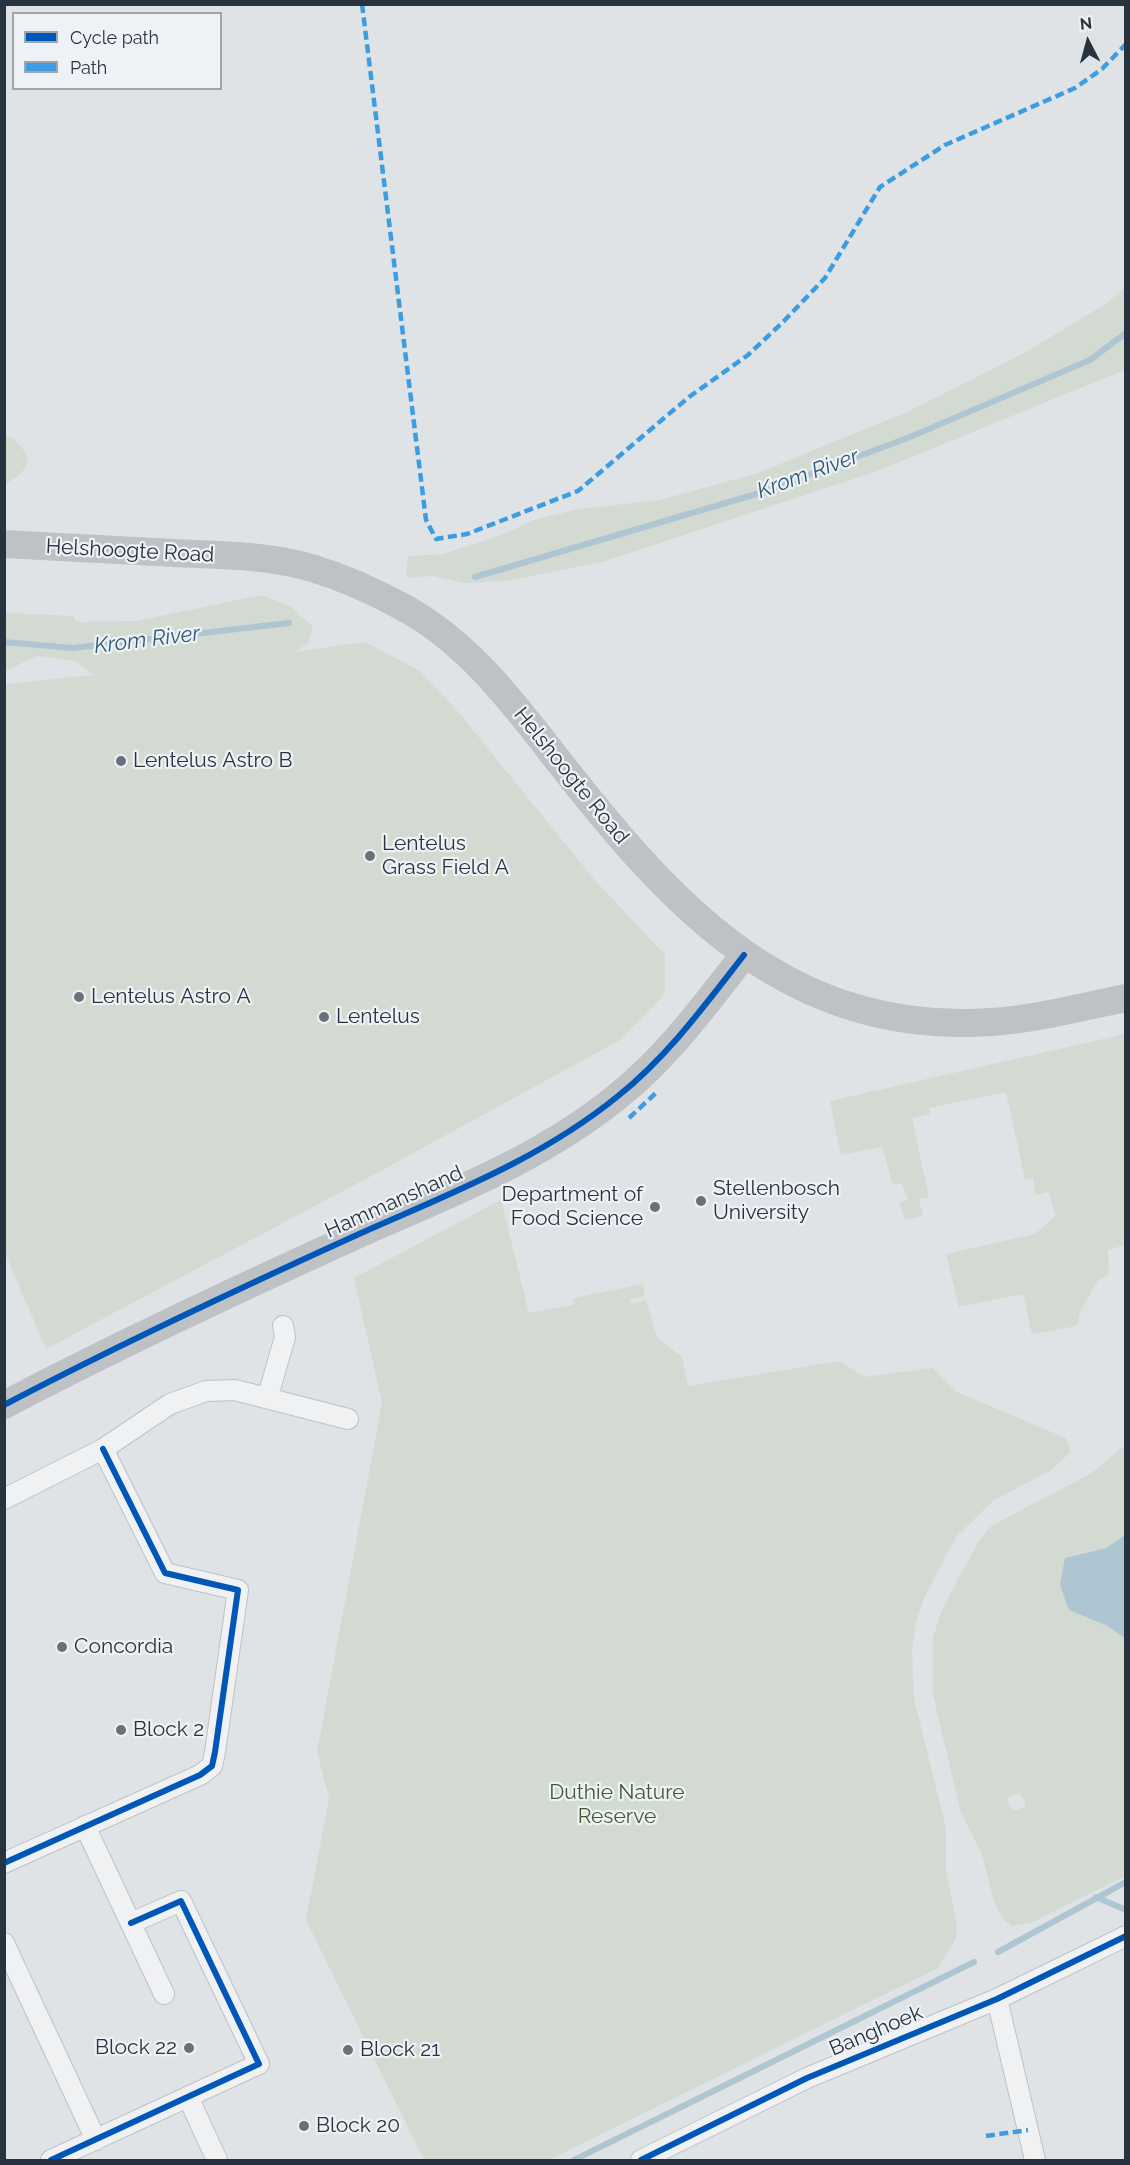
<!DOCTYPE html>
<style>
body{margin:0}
#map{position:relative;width:1130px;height:2165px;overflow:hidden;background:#e0e3e6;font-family:Raleway,sans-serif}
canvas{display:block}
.frame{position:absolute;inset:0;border:6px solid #27343f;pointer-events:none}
.legend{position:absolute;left:12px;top:12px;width:210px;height:78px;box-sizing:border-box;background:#eef2f6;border:2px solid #9ea6ad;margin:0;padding:8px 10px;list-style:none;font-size:18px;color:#27343f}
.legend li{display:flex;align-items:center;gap:12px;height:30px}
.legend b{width:30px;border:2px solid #9ea6ad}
.north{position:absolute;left:1058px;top:12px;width:60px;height:60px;-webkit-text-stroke:4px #eef2f6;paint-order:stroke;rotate:354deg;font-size:16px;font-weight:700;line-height:24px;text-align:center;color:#27343f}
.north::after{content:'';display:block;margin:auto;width:21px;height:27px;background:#27343f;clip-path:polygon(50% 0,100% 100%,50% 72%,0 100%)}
</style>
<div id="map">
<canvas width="1130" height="2165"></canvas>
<div class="frame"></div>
<ul class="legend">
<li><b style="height:8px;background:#0057b8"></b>Cycle path</li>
<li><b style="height:8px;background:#3d9de3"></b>Path</li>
</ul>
<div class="north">N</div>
</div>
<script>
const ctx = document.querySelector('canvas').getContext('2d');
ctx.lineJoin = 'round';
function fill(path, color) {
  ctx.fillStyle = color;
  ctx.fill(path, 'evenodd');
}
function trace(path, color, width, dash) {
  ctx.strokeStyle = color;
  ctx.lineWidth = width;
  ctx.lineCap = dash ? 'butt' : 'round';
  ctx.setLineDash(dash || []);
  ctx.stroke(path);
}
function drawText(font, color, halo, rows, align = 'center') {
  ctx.font = font + ' Raleway,sans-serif';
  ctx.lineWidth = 4.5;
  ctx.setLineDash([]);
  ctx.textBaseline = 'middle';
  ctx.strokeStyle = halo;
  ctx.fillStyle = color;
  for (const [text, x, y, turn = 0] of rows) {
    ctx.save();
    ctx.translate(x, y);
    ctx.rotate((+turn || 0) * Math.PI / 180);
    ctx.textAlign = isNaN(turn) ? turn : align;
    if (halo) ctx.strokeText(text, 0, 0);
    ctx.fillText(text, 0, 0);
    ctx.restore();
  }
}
const green = new Path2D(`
 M 1125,287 L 1125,370 L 872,473 L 602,562 L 507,581 L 464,583 L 433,576 L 411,578 L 406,575 L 408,556 L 443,554 L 496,537 L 537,519 L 579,509 L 660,500 L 758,473 L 907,412 L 1026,352 L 1107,303 Z
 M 4,433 C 34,453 36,467 5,484 Z
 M 261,595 L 290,606 L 313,627 L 308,643 L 295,652 L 365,642 L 418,670 L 455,708 L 593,878 L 665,955 L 665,994 L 620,1040 L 375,1174 L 46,1349 L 5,1253 L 5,684 L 94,675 L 75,661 L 37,656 L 5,671 L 5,613 L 73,616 L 77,622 L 137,621 Z
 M 1125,1034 L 1125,1245 L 1108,1250 L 1109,1273 L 1097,1282 L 1080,1312 L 1077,1326 L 1032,1334 L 1023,1294 L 959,1307 L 946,1254 L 1035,1234 L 1055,1216 L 1049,1192 L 1036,1195 L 1033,1178 L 1025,1179 L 1006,1092 L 929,1108 L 930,1114 L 912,1118 L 929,1197 L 919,1199 L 923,1216 L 905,1220 L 899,1203 L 908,1200 L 902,1183 L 893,1185 L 882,1147 L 841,1155 L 830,1101 Z
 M 501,1200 L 529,1313 L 574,1305 L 573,1298 L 643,1284 L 645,1296 L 630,1299 L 631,1304 L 646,1301 L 657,1337 L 682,1357 L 688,1386 L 840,1361 L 864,1377 L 933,1368 L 957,1392 L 1066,1438 L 1071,1452 L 1050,1471 L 994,1500 L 956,1537 L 924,1598 L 916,1623 L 912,1651 L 914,1699 L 946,1828 L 946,1870 L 957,1926 L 956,1939 L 938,1968 L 549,2160 L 424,2160 L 306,1920 L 329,1798 L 317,1752 L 382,1403 L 354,1278 Z
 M 1125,1445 L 1125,1535 L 1106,1548 L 1065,1558 L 1069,1610 L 1107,1626 L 1125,1638 L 1125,1876 L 1031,1923 L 1012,1926 L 1005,1921 L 995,1904 L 982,1855 L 961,1813 L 933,1695 L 933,1638 L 941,1612 L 956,1583 L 978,1543 L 991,1526 L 1090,1474 ZM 1016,1793 L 1020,1794 L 1025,1801 L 1025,1806 L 1017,1811 L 1013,1810 L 1008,1803 L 1008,1798 Z`);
const water = new Path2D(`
 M 1125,1535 L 1125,1638 L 1107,1626 L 1069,1610 L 1060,1585 L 1065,1558 L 1106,1548 Z`);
const stream = new Path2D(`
 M 475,577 L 763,492 L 910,437 L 1090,360 L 1126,333
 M 4,642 L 73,648 L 289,623
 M 1096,1897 L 1126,1910
 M 998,1952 L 1126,1882
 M 574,2160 L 974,1962`);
const street = new Path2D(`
 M 268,1396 L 285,1337 L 283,1326
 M 4,1499 L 103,1449 L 170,1404 L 206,1391 L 235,1390 L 348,1419
 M 85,1826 L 164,1994
 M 4,1863 L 200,1775 L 212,1766 L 215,1752 L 238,1590 L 165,1573 L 103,1449
 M 4,1943 L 96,2140
 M 997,1999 L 1035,2160
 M 188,2097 L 217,2160
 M 51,2160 L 259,2064 L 181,1901 L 131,1923
 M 641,2160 L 807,2078 L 997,1999 L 1126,1936`);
const secondary = new Path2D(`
 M 4,544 C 61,547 117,550 174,553 C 221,555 270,555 315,569 C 344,578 373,591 399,605 C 469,641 517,708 564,768 C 677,912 792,1035 991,1022 C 1036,1019 1081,1007 1126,998
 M 4,1405 C 120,1344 240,1288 359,1234 C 449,1194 541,1159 618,1096 C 668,1056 705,1005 744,955`);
const quiet = new Path2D(`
 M 362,4 L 426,520 L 436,539 L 467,534 L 578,491 L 689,397 L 748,355 L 784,321 L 825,278 L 880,187 L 945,145 L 1075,88 L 1102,69 L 1126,44
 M 629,1118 L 657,1092
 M 986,2136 L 1028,2130`);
const cycleway = new Path2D(`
 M 4,1405 C 120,1344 240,1288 359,1234 C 449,1194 541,1159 618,1096 C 668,1056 705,1005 744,955
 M 4,1863 L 200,1775 L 212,1766 L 215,1752 L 238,1590 L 165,1573 L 103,1449
 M 51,2160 L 259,2064 L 181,1901 L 131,1923
 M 641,2160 L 807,2078 L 997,1999 L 1126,1936`);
const markers = [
 [121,761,6,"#687179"],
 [370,856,6,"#687179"],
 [79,997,6,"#687179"],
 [324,1017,6,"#687179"],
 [701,1201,6,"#687179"],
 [655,1207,6,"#687179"],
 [62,1647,6,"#687179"],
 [121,1730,6,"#687179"],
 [189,2048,6,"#687179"],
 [348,2050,6,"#687179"],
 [304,2126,6,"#687179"]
];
const streetNames = [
 ["Helshoogte Road",130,551,3],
 ["Helshoogte Road",571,776,51],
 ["Hammanshand",394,1202,-24],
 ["Banghoek",876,2031,-23]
];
const poiNames = [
 ["Lentelus Astro B",133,761],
 ["Lentelus",382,844],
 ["Grass Field A",382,868],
 ["Lentelus Astro A",91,997],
 ["Lentelus",336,1017],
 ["Stellenbosch",713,1189],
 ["University",713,1213],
 ["Department of",643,1195,"right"],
 ["Food Science",643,1219,"right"],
 ["Concordia",74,1647],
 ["Block 2",133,1730],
 ["Block 22",177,2048,"right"],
 ["Block 21",360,2050],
 ["Block 20",316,2126]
];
const parkNames = [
 ["Duthie Nature",617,1793],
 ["Reserve",617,1817]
];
const waterNames = [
 ["Krom River",808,474,-20],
 ["Krom River",147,640,-7]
];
fill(green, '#d2dad1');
fill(water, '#aec5d2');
trace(stream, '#aec5d2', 6);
trace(street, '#bec1c4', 22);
trace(street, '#f0f1f2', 20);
trace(secondary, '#bec2c5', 28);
trace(quiet, '#3d9de3', 4.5, [9, 4.5]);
trace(cycleway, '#0057b8', 6);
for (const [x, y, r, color] of markers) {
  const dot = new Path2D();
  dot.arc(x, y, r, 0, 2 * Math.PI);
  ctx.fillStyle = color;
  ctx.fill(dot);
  trace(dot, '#eef2f6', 2);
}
drawText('21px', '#27343f', '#eef2f6', streetNames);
drawText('21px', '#27343f', '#eef2f6', poiNames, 'left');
drawText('21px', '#425b34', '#eef2f6', parkNames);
drawText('italic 22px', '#305a74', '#eef2f6', waterNames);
</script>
